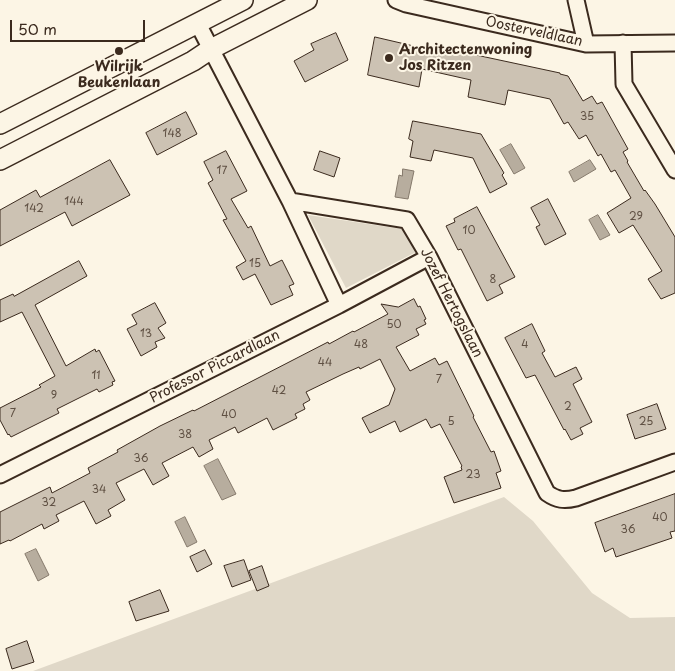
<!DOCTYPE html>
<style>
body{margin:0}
#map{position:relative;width:675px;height:671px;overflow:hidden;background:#fcf5e5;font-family:"Playpen Sans",sans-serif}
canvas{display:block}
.scale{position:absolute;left:10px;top:20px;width:135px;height:22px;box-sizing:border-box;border:2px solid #3b2a1e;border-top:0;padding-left:6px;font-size:15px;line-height:18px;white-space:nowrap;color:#3b2a1e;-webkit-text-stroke:4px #fcf5e5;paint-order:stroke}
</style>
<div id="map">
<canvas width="675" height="671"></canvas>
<div class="scale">50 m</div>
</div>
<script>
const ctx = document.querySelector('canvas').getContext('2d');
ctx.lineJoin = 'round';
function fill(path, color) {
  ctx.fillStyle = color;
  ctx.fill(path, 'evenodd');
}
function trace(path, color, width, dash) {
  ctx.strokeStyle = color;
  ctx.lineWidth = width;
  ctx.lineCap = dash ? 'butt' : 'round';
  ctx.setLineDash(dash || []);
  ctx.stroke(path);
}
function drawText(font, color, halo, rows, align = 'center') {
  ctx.font = font + ' "Playpen Sans",sans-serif';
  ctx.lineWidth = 4;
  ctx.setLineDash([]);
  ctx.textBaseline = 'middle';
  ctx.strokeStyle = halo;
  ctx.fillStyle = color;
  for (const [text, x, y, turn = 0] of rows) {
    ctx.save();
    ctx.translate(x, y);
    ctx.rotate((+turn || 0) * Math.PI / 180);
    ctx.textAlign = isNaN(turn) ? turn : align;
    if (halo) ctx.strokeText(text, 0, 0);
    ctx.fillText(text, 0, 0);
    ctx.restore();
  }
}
const green = new Path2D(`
 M 308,215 L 402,229 L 416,252 L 346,288 Z
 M 504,497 L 533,521 L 592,593 L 630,618 L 675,617 L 675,671 L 33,671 Z`);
const water = new Path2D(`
 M 511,144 L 525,168 L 514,174 L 500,150 Z
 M 590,160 L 596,169 L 574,182 L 569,172 Z
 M 403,169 L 414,171 L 408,199 L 395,197 L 399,175 L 402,176 Z
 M 598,215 L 610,235 L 600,240 L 589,220 Z
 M 218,459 L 236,494 L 222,500 L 204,466 Z
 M 185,517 L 197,542 L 187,547 L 175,522 Z
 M 36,549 L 49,575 L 38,581 L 25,554 Z`);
const building = new Path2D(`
 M 336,33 L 348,60 L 305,82 L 294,61 L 314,50 L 311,44 Z
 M 375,37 L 435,51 L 436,47 L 448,49 L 560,73 L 560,74 L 568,76 L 583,101 L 592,96 L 597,104 L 602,102 L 628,149 L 623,152 L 628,161 L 627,162 L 644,191 L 645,190 L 655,204 L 675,237 L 675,293 L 661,299 L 648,279 L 662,271 L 633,225 L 619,233 L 607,213 L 631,198 L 615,170 L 611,172 L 601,154 L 598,156 L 586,135 L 579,139 L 568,122 L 564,124 L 550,99 L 508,90 L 505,105 L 468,97 L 471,80 L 422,69 L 419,87 L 368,75 Z
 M 186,112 L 197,134 L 157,155 L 146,133 Z
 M 413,121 L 481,134 L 504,173 L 502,175 L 507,184 L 490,193 L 473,158 L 434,150 L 431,161 L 410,157 L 413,141 L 409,139 Z
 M 226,151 L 247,191 L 231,199 L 248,228 L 251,226 L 270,266 L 282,260 L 294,284 L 289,286 L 293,295 L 271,305 L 255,274 L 243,280 L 236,267 L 246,261 L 223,220 L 227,219 L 208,183 L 213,180 L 204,162 Z
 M 320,151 L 340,158 L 334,177 L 314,170 Z
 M 110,160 L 130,195 L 72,226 L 65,212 L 0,246 L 0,210 L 36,190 L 40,197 Z
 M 548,199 L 566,234 L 545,245 L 536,227 L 540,225 L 531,208 Z
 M 477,207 L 515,277 L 499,285 L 503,293 L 487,301 L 461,249 L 458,250 L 446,226 L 455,222 L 454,219 Z
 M 79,261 L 87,276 L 35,305 L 66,366 L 95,349 L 96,352 L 99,350 L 115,381 L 112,382 L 113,385 L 99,392 L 97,389 L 57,409 L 59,413 L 11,437 L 9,434 L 8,435 L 0,420 L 0,408 L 41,387 L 39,385 L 55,376 L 22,312 L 0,322 L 0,300 L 13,294 L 14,296 Z
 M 414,299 L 418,307 L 420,306 L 426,319 L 424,320 L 426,324 L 416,329 L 419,335 L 396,347 L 410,371 L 435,358 L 439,365 L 447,361 L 474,416 L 473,417 L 491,452 L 494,451 L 501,471 L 496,473 L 501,488 L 454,503 L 444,477 L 462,470 L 461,467 L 462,466 L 440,424 L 431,428 L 426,419 L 400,432 L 395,421 L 370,433 L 362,418 L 389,405 L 395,389 L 380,359 L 360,369 L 359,367 L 343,374 L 306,392 L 310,400 L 303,404 L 305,409 L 295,414 L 297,418 L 273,430 L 267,418 L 238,433 L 235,427 L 209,440 L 213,449 L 199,457 L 193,447 L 162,463 L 169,476 L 153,485 L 144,469 L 116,483 L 125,500 L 108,510 L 111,516 L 96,524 L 84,501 L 56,515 L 59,521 L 44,529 L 42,524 L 10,541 L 9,540 L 0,544 L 0,512 L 50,487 L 52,493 L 90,473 L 88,468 L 118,452 L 117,450 L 160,426 L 193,410 L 194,411 L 328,342 L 329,344 L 353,331 L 354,332 L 388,314 L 381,304 L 398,307 Z
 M 155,303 L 166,323 L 158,328 L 165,338 L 155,342 L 157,347 L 141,356 L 127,329 L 137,324 L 132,315 Z
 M 532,324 L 545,351 L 542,353 L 555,377 L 576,367 L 582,379 L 573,384 L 592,422 L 580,428 L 583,434 L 571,440 L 565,429 L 564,430 L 535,375 L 526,378 L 505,338 Z
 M 657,404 L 666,429 L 635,439 L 627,415 Z
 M 675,494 L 675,531 L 670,532 L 672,538 L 616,557 L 613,548 L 605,552 L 595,523 Z
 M 205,550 L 212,564 L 197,572 L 190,557 Z
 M 244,560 L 251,580 L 232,587 L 224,566 Z
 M 262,566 L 269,586 L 257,591 L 249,571 Z
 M 160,590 L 169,611 L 136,621 L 129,602 Z
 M 27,641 L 34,662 L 12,669 L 6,649 Z`);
const minor = new Path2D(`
 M 396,0 L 406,4 L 586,44 L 675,43
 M 576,0 L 586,44
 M 198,24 L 290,201 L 339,305
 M 623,43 L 624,84 L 675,170
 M 290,201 L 407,220 L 429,257 L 547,493 C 557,500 564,501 576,498 L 675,462
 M 0,475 L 339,305 L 429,257`);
const tertiary = new Path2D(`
 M 0,124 L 243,0
 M 0,160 L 193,61 L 211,49 L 307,0`);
const markers = [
 [119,51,5,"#3b2a1e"],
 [389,58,5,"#3b2a1e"]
];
const numberNames = [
 ["35",587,117],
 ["148",172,134],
 ["17",222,171],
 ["144",74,202],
 ["142",34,209],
 ["29",636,217],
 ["10",469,231],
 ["15",255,264],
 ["8",493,280],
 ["50",394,325],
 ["13",146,334],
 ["48",361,345],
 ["4",525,345],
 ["44",325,363],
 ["11",96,376],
 ["7",439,380],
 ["42",279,391],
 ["9",54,396],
 ["2",568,407],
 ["7",13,414],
 ["40",229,415],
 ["5",451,422],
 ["25",646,422],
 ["38",185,435],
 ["36",141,459],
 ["23",473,475],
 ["34",99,490],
 ["32",49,503],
 ["40",660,518],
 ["36",628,530]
];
const streetNames = [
 ["Oosterveldlaan",534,32,12],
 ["Jozef Hertogslaan",451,303,63],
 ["Professor Piccardlaan",215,367,-27]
];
const poiNames = [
 ["Architectenwoning",399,50],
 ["Jos Ritzen",399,66],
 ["Wilrijk",119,67,"center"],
 ["Beukenlaan",119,83,"center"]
];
fill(green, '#e0d8c8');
fill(water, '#b7ad9e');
trace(water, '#85796b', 1);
fill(building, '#ccc2b3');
trace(building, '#3b2a1e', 1);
trace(minor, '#3b2a1e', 19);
trace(tertiary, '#3b2a1e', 22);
trace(minor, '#fcf5e5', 15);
trace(tertiary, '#fcf5e5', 19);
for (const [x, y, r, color] of markers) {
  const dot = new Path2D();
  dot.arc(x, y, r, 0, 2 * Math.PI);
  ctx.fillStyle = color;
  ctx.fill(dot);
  trace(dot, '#fcf5e5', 2);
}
drawText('11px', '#5f5043', null, numberNames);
drawText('14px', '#3b2a1e', '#fcf5e5', streetNames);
drawText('bold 14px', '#3b2a1e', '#fcf5e5', poiNames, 'left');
</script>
